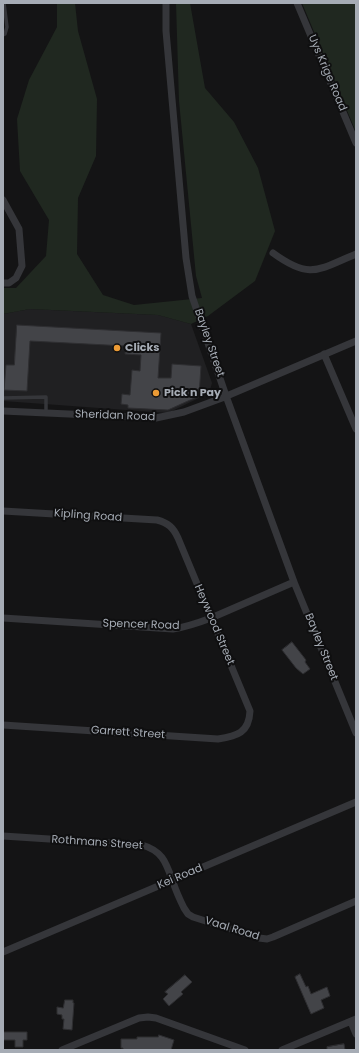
<!DOCTYPE html>
<style>
body{margin:0}
#map{position:relative;width:359px;height:1053px;overflow:hidden;background:#141415;font-family:Poppins,sans-serif}
canvas{display:block}
.frame{position:absolute;inset:0;border:4px solid #a6acb5;pointer-events:none}
</style>
<div id="map">
<canvas width="359" height="1053"></canvas>
<div class="frame"></div>
</div>
<script>
const ctx = document.querySelector('canvas').getContext('2d');
ctx.lineJoin = 'round';
function fill(path, color) {
  ctx.fillStyle = color;
  ctx.fill(path, 'evenodd');
}
function trace(path, color, width, dash) {
  ctx.strokeStyle = color;
  ctx.lineWidth = width;
  ctx.lineCap = dash ? 'butt' : 'round';
  ctx.setLineDash(dash || []);
  ctx.stroke(path);
}
function drawText(font, color, halo, rows, align = 'center') {
  ctx.font = font + ' Poppins,sans-serif';
  ctx.lineWidth = 4;
  ctx.setLineDash([]);
  ctx.textBaseline = 'middle';
  ctx.strokeStyle = halo;
  ctx.fillStyle = color;
  for (const [text, x, y, turn = 0] of rows) {
    ctx.save();
    ctx.translate(x, y);
    ctx.rotate((+turn || 0) * Math.PI / 180);
    ctx.textAlign = isNaN(turn) ? turn : align;
    if (halo) ctx.strokeText(text, 0, 0);
    ctx.fillText(text, 0, 0);
    ctx.restore();
  }
}
const built = new Path2D(`
 M 30,309 L 158,315 L 191,324 L 212,383 L 209,393 L 168,413 L 3,401 L 3,314 Z`);
const green = new Path2D(`
 M 57,3 L 75,3 L 78,31 L 97,99 L 96,156 L 78,198 L 77,254 L 103,295 L 134,305 L 202,298 L 196,276 L 179,101 L 176,3 L 190,3 L 205,88 L 234,122 L 258,168 L 275,231 L 255,281 L 208,316 L 191,324 L 158,315 L 30,309 L 3,314 L 3,288 L 16,288 L 46,256 L 49,220 L 20,171 L 17,119 L 29,80 L 57,27 Z
 M 302,3 L 356,3 L 356,132 Z`);
const building = new Path2D(`
 M 17,325 L 161,333 L 158,378 L 171,378 L 172,364 L 201,366 L 199,396 L 168,410 L 128,408 L 128,405 L 121,404 L 122,394 L 130,395 L 132,370 L 140,371 L 141,355 L 125,354 L 126,346 L 30,341 L 27,391 L 4,390 L 6,365 L 14,365 Z
 M 292,642 L 306,660 L 305,662 L 310,669 L 303,674 L 296,668 L 282,650 Z
 M 300,974 L 306,987 L 308,986 L 311,994 L 327,987 L 330,996 L 321,1000 L 324,1008 L 311,1014 L 295,977 Z
 M 185,975 L 192,982 L 181,992 L 183,994 L 169,1006 L 163,999 L 168,994 L 165,992 Z
 M 65,1000 L 73,1000 L 73,1003 L 74,1003 L 72,1030 L 63,1029 L 64,1019 L 62,1019 L 62,1015 L 57,1014 L 57,1007 L 63,1008 Z
 M 3,1032 L 27,1032 L 27,1040 L 23,1040 L 23,1047 L 15,1047 L 15,1040 L 3,1040 Z
 M 159,1035 L 174,1040 L 171,1050 L 123,1050 L 123,1048 L 121,1048 L 121,1039 L 137,1039 L 137,1037 L 158,1037 Z
 M 344,1044 L 345,1050 L 327,1050 L 327,1047 Z`);
const service = new Path2D(`
 M 3,35 L 5,34 L 7,27 L 4,3
 M 3,398 L 46,397 L 46,413`);
const minor = new Path2D(`
 M 166,3 L 166,31 L 186,258 L 192,296 L 226,396 L 294,582 L 356,733
 M 297,3 L 356,143
 M 3,200 L 19,229 L 22,266 L 16,278 L 9,283 L 3,283
 M 273,253 C 310,280 318,270 356,254
 M 324,354 L 356,429
 M 3,411 L 156,418 L 184,412 L 222,398 L 356,341
 M 3,511 L 157,520 C 168,523 173,527 178,538 L 250,711 C 249,733 237,736 218,739 L 3,725
 M 3,618 L 173,629 C 186,627 198,623 211,618 L 294,582
 M 3,836 L 142,845 C 163,851 166,863 173,882 C 176,891 180,900 184,908 L 188,914 L 193,917 L 259,938 L 267,939 L 273,937 L 356,901
 M 3,952 L 356,802
 M 351,1022 L 356,1034
 M 62,1050 L 139,1018 L 148,1017 L 156,1018 L 245,1050
 M 282,1050 L 356,1019`);
const markers = [
 [117,348,4,"#ec9b35"],
 [156,393,4,"#ec9b35"]
];
const streetNames = [
 ["Uys Krige Road",327,73,67],
 ["Bayley Street",209,343,71],
 ["Sheridan Road",115,416,2],
 ["Kipling Road",88,516,4],
 ["Spencer Road",141,625,2],
 ["Heywood Street",214,625,67],
 ["Bayley Street",321,647,68],
 ["Garrett Street",128,733,4],
 ["Rothmans Street",97,843,4],
 ["Kei Road",180,877,-23],
 ["Vaal Road",232,929,17]
];
const poiNames = [
 ["Clicks",125,348],
 ["Pick n Pay",164,393]
];
fill(built, '#202022');
fill(green, '#202820');
fill(building, '#434448');
trace(building, '#2e2e31', 1);
trace(service, '#35363a', 3.5);
trace(minor, '#35363a', 7);
for (const [x, y, r, color] of markers) {
  const dot = new Path2D();
  dot.arc(x, y, r, 0, 2 * Math.PI);
  ctx.fillStyle = color;
  ctx.fill(dot);
  trace(dot, '#0f0f10', 1.5);
}
drawText('11px', '#a6acb5', '#0f0f10', streetNames);
drawText('bold 11px', '#a6acb5', '#0f0f10', poiNames, 'left');
</script>
